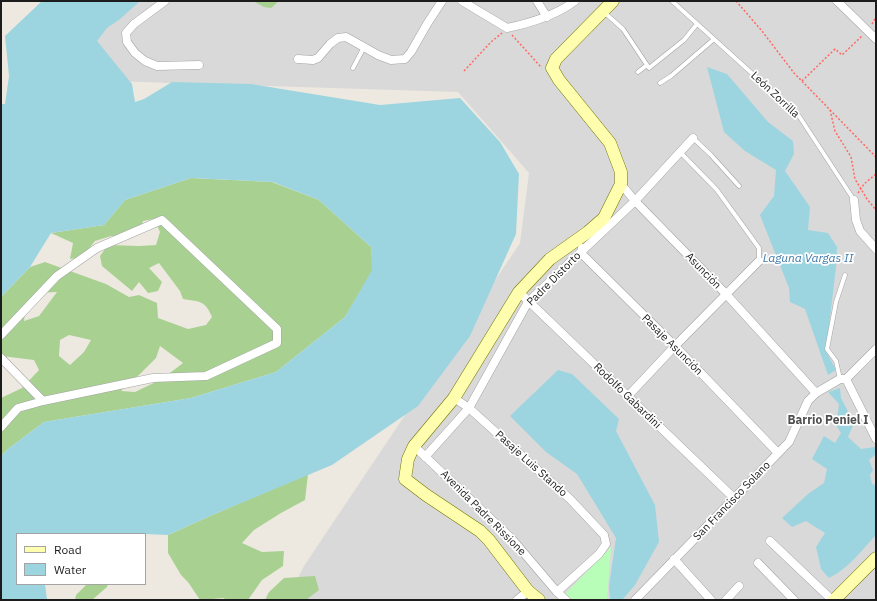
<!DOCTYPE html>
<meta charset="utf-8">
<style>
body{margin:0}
#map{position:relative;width:877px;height:601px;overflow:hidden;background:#eee9e0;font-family:"IBM Plex Sans",sans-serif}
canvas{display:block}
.frame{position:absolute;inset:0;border:2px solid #1c1c1c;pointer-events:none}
.legend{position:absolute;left:16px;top:533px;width:130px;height:52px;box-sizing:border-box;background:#fff;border:1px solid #a4a4a4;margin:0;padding:5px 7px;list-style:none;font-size:12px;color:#1c1c1c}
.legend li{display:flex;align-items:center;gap:8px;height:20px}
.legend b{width:20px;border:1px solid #a4a4a4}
</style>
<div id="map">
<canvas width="877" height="601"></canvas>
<div class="frame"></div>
<ul class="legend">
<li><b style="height:5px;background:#fffeae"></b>Road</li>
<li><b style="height:11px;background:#9cd5e0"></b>Water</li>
</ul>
</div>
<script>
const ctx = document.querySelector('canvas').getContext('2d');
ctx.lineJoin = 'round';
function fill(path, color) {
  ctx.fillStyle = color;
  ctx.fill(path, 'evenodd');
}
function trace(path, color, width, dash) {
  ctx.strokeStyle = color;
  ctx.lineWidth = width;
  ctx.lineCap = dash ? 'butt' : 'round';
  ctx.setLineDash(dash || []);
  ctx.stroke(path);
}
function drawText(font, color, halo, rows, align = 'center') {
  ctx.font = font + ' "IBM Plex Sans",sans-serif';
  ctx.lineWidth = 3.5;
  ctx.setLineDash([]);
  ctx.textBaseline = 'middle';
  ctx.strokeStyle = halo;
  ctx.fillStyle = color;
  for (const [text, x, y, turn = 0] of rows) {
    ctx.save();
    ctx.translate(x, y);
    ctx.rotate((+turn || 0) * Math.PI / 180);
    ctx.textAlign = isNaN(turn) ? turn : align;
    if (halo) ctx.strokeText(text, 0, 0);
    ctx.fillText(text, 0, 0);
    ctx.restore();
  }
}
const residential = new Path2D(`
 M 137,1 L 876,1 L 876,600 L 287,600 L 304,566 L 520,243 L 529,173 L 458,92 L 108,81 L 87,42 Z`);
const forest = new Path2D(`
 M 253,1 L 279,1 L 271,8 L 264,7 Z
 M 191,178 L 272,182 L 319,200 L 371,247 L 373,270 L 345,317 L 276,372 L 191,398 L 44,422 L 8,449 L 1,456 L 1,398 L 22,388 L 39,370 L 34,360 L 1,356 L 1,297 L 30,267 L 45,262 L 106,284 L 129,297 L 139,295 L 157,303 L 158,318 L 188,329 L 206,325 L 212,317 C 205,300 200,302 183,299 L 180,291 L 159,263 L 149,268 L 162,282 L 158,291 L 148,293 L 139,282 L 132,291 L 102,266 L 100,256 L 108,245 L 139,246 L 156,245 L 160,232 L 154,219 L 143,221 L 140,234 L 130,238 L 111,236 L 95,241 L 82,257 L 70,259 L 73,243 L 51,233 L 104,225 L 125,200 ZM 57,292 L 39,316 L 24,321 L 26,307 L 38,293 ZM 69,335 L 91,340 L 84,352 L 70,365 L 59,356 L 60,340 ZM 160,346 L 183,363 L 162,379 L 135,392 L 121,391 L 140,374 L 156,358 Z
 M 308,474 L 305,500 L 281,513 L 254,530 L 242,543 L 262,552 L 284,551 L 283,566 L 262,580 L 248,600 L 225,600 L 224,598 L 200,600 L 188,582 L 181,575 L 168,553 L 168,535 L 210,516 Z
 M 315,576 L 319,590 L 306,600 L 265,600 L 269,592 L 284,578 Z
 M 87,584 L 108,584 L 107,587 L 92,600 L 75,600 L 76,595 Z`);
const park = new Path2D(`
 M 611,547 L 607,600 L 573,600 L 565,594 Z`);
const water = new Path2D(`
 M 42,1 L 140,1 L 120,19 L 107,28 L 97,41 L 132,84 L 135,102 L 144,99 L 172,82 L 251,84 L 380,105 L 460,98 L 500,142 L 519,174 L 516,234 L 470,336 L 418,406 L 332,465 L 210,516 L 168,535 L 121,533 L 17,534 L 17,584 L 45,584 L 47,600 L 1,600 L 1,456 L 8,449 L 44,422 L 191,398 L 276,372 L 345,317 L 372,270 L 371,247 L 319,200 L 273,182 L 191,178 L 125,200 L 104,225 L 51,233 L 30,267 L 1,297 L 1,104 L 5,104 L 9,76 L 5,36 Z
 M 707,67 L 727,74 L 768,122 L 793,141 L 794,154 L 785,171 L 810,207 L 808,230 L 828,233 L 837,247 L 836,267 L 826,351 L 836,370 L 828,375 L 805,309 L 790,302 L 789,288 L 760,215 L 774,196 L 776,170 L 745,151 L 724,132 Z
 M 558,370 L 572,374 L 619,419 L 616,431 L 655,505 L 659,542 L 635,585 L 622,600 L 610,600 L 609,586 L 616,538 L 577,474 L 546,452 L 510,416 Z
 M 840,388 L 841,398 L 854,423 L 848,437 L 861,449 L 875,447 L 876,454 L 869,460 L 873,470 L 870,475 L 872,484 L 876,485 L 876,535 C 862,550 848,569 829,578 L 821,569 L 816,547 L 825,533 L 806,521 L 792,527 L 782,518 L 808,494 L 824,483 L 827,469 L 812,459 L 824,436 L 835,443 L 841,433 L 836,425 L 839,404 L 828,392 Z`);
const path = new Path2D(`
 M 736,1 L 762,31 L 794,73 L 876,157
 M 872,24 L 876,17
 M 512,35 L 541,67 L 542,67
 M 464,71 L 491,42 L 502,33
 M 802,81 L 835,49 L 842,55 L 862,36
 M 830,110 L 835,131 L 851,157 L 855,179 L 867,199 L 876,210
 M 858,193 L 864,184 L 876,174`);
const lane = new Path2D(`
 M 672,1 L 799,116 L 854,200
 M 605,13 L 623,29 L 649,68 L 684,40 L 697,24
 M 353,68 L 364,47
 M 638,72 L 647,65
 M 660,83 L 671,76 L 713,40
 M 693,138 L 711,155 L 739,186
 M 680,152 L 717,190 L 759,248 L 759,261
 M 840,379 L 836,361 L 827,349 L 836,302 L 845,275`);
const street = new Path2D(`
 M 165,1 L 134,24 L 126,33 L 127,42 L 135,53 L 145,61 L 157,66 L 199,65
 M 462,1 L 507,28 C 531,23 555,16 575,1
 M 537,1 L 547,17
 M 837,1 L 876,39
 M 298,59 L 313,60 L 318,58 L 330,44 L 338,38 L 346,37 L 378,55 L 391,60 L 405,59 L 411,52 L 427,24 L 442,1
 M 621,184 L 635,201 L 726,294 L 816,393
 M 854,200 L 856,220 L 860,231 L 876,249
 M 582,248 L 581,253 L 675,346 L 778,453
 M 519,292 L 735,499
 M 1,335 L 57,276 L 97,248 L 162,220 L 277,329 L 277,343 L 206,376 L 153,378 L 43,401 L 18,408 L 1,427
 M 1,358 L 43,401
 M 846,379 L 876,439
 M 846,379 L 876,349
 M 628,396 L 675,346 L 759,261
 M 454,398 L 469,408 L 570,499 L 604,535 L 606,544 L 599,554 L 557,592
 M 414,446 L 512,539 L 557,592 L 566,600
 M 425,457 L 469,408 L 528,302 L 635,201 L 693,138
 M 770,541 L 832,600
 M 674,559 L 711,600
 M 758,563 L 794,600
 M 517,600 L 528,591
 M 635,600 L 789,442 L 808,401 L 816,393 L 840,379 L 846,379
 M 726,600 L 739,586`);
const secondary = new Path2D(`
 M 539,600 L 528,591 L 489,540 L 480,531 L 426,495 L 405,479 L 408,459 L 414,446 L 454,398 L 519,292 L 550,259 L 588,232 L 604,218 L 621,184 L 621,172 L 610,143 L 559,80 L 552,68 L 556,59 L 613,1
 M 834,600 L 876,558`);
const streetNames = [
 ["León Zorrilla",775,95,43],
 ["Asunción",703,271,46],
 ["Padre Distorto",554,279,-45],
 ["Pasaje Asunción",672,345,45],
 ["Rodolfo Gabardini",627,396,44],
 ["Pasaje Luis Stando",531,464,42],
 ["San Francisco Solano",732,501,-46],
 ["Avenida Padre Rissione",483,513,45]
];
const waterNames = [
 ["Laguna Vargas II",808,259]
];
const neighbourhoodNames = [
 ["Barrio Peniel I",828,421]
];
fill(residential, '#dad9d9');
fill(forest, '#a8d191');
fill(park, '#b8feb9');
fill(water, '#9cd5e0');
trace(lane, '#a3a3a3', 5);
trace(street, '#a3a3a3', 9);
trace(secondary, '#707600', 13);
trace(path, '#ff6861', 1.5, [2, 2]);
trace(lane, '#fff', 4);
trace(street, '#fff', 8);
trace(secondary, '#fffeae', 12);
drawText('11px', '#1c1c1c', '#fff', streetNames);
drawText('italic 12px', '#3f7aaa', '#fff', waterNames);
drawText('bold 12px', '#4f4f4f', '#fff', neighbourhoodNames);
</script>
